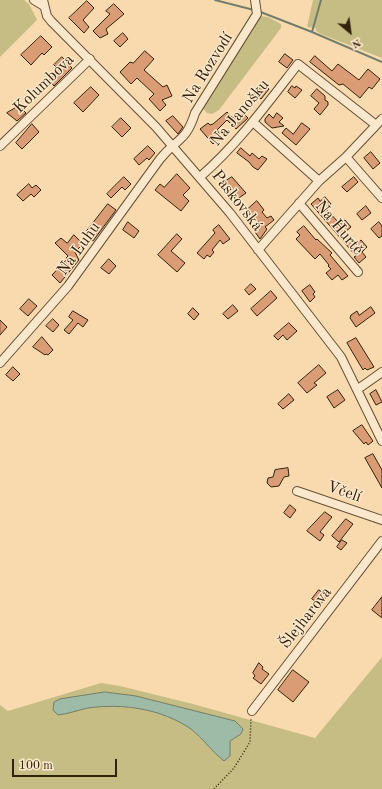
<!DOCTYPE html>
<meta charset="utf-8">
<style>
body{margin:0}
#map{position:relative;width:382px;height:789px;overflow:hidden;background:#f9daaf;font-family:"Old Standard TT",serif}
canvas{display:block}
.north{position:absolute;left:330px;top:12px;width:40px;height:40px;-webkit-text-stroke:3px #fbe7cb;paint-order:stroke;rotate:151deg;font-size:11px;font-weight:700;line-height:16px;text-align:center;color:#32220b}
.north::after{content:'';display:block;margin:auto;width:14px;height:18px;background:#32220b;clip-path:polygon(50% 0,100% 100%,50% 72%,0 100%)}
.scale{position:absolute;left:12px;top:759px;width:105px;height:18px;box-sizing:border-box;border:2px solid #32220b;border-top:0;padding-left:5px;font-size:12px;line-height:14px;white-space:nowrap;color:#32220b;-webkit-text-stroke:3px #fbe7cb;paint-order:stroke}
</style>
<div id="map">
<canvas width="382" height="789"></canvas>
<div class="north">N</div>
<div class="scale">100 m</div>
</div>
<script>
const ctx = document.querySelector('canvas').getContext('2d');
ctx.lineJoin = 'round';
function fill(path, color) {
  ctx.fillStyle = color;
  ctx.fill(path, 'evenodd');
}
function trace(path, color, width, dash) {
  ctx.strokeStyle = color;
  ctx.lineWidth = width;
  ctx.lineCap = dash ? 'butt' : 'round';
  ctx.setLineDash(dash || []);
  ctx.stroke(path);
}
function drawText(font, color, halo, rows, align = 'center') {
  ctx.font = font + ' "Old Standard TT",serif';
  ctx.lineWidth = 3;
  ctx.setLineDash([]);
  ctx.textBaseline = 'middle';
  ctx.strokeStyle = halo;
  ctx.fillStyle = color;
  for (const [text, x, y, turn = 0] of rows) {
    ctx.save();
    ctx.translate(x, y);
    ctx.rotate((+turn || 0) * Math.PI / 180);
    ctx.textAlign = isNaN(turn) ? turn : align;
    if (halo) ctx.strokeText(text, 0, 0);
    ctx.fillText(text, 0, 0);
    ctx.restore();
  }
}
const green = new Path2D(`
 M 0,0 L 24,0 L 29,4 L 37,20 L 0,57 Z
 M 313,0 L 382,0 L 382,58 L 321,34 L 316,31 L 316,28 L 307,27 Z
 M 260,16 L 268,17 L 281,24 L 281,28 L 219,110 L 212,114 L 207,113 L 201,106 Z
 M 382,657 L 382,789 L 0,789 L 0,705 L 8,711 L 101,683 L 120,686 L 193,704 L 315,738 Z`);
const water = new Path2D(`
 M 105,692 L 136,696 L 235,721 L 243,729 L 241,734 L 230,741 L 230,756 L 224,761 C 212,752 203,738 191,729 C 162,709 123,703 88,708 C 78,710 68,714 58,715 L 53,710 L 54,702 L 60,699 Z`);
const stream = new Path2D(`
 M 215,0 L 254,10
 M 321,0 L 312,32 L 382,62
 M 258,11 L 312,32`);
const building = new Path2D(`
 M 87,1 L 94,8 L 83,20 L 89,27 L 84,33 L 69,18 Z
 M 114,4 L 124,14 L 106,29 L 108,34 L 100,38 L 93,31 L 110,14 L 106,11 Z
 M 123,33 L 128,39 L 120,47 L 114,41 Z
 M 41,36 L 52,47 L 44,55 L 42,53 L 31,65 L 21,55 Z
 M 145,51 L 154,59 L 144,70 L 163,87 L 167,85 L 172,96 L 162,100 L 166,105 L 160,111 L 149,99 L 154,94 L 137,78 L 131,84 L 120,72 L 130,62 L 133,63 Z
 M 285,54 L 293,60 L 287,68 L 279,62 Z
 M 315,56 L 332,71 L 338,64 L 359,80 L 368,69 L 380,79 L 372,89 L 369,87 L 360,98 L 343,84 L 339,85 L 310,62 Z
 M 62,57 L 72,68 L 54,86 L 49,80 L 59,70 L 54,65 Z
 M 263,84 L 269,89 L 261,99 L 255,94 Z
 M 292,86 L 295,88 L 296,86 L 302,90 L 295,98 L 288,92 Z
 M 91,87 L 99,95 L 83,112 L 74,103 Z
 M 317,89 L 325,96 L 325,100 L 328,102 L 328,105 L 320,115 L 314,109 L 319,103 L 311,96 Z
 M 19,106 L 26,113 L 17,121 L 7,113 Z
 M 240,110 L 248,118 L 236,129 L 227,120 L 217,130 L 221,137 L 213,144 L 200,129 L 208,123 L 210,125 L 213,124 L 227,112 L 233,118 Z
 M 277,113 L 283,118 L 279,122 L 284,126 L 272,128 L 265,122 L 265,119 L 269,114 L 273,118 Z
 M 173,116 L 183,127 L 178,134 L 166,121 Z
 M 121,118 L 131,128 L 122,137 L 112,127 Z
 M 302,123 L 310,129 L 296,145 L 282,133 L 286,128 L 293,134 Z
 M 32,124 L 39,132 L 22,149 L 16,143 Z
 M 148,146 L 155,153 L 149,160 L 147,158 L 139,165 L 134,159 Z
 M 241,148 L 250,156 L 252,153 L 259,159 L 262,156 L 267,159 L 258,170 L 253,167 L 249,162 L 237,153 Z
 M 371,152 L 380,163 L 373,169 L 364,158 Z
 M 177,174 L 190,188 L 183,195 L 189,201 L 181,211 L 155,190 L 160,184 L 164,187 Z
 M 124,177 L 131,184 L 125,190 L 122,187 L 111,198 L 107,194 Z
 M 232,177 L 246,193 L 236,200 L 223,183 Z
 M 354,177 L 358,182 L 347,192 L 342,187 Z
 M 29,184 L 32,188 L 36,185 L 41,190 L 34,197 L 31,194 L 23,201 L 17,195 Z
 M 325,197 L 331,204 L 326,209 L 340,224 L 345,220 L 351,227 L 345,232 L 356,244 L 361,240 L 367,247 L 362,252 L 366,257 L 359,263 L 354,257 L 356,256 L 311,204 L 318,198 L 320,201 Z
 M 257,201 L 264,210 L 262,212 L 267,218 L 271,216 L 274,220 L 265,227 L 267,229 L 260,239 L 253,229 L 260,224 L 248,209 Z
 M 108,204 L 116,210 L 93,241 L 89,238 L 91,234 L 87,231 Z
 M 366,206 L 371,213 L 362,220 L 357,214 Z
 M 128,222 L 139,231 L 134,238 L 123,230 Z
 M 379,222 L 382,226 L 382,236 L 379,238 L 371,229 Z
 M 219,225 L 230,239 L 223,244 L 220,240 L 212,250 L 214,252 L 210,257 L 207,255 L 204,259 L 197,253 L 215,233 L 213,230 Z
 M 304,226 L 316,240 L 317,239 L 332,253 L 330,255 L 348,276 L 342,280 L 338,275 L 332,280 L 326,273 L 331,269 L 328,266 L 329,265 L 320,254 L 315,259 L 296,239 L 300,235 L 297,232 Z
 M 177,234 L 182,239 L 171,251 L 185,263 L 177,272 L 158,255 Z
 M 74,235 L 83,244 L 75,252 L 79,260 L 60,283 L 52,275 L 67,259 L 66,258 L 68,256 L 55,243 L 61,238 L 67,243 Z
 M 109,259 L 116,266 L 109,274 L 101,268 Z
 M 251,284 L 256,289 L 249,295 L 245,290 Z
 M 310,285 L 315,292 L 313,294 L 315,297 L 310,302 L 302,291 Z
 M 271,291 L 277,298 L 257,316 L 251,309 Z
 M 29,299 L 37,306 L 28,316 L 20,309 Z
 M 233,305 L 238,311 L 228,319 L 223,314 Z
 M 371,307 L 375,313 L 356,327 L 350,318 L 351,315 L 357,311 L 359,315 Z
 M 193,308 L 199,314 L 194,320 L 188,314 Z
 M 73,311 L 88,320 L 83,327 L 78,323 L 69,334 L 64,330 L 73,320 L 69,317 Z
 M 53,319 L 59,325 L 53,332 L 46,326 Z
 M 0,320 L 7,327 L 0,335 Z
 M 289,323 L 297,331 L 287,340 L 283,335 L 278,340 L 274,336 Z
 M 42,337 L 53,350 L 48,355 L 46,354 L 45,355 L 33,347 Z
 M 356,338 L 374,367 L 367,370 L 365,368 L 363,370 L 347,343 Z
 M 319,365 L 326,373 L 314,383 L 317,385 L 307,393 L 298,383 Z
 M 13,367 L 20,374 L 13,381 L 6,375 Z
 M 338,390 L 345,400 L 334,408 L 327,397 Z
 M 376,390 L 382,402 L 376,405 L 370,394 Z
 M 289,394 L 294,400 L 283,409 L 278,404 Z
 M 362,425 L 373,441 L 368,445 L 366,442 L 364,444 L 353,431 Z
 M 373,454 L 382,470 L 382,488 L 365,458 Z
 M 288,468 L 289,476 L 284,477 L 279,486 L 271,487 L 267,483 L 268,478 L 273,477 L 275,470 Z
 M 290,505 L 296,510 L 290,518 L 284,513 Z
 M 325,512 L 332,517 L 320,532 L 324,535 L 320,541 L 307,531 Z
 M 346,519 L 353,524 L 339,542 L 332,536 Z
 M 342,540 L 347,543 L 341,550 L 337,547 Z
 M 319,590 L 327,596 L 320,605 L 312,599 Z
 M 382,597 L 382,618 L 372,610 Z
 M 259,663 L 263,667 L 262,669 L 269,674 L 261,684 L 253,678 L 255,676 L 253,673 Z
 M 293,670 L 309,682 L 293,702 L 278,690 Z`);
const path = new Path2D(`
 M 214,789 L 234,768 L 250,742 L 251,719`);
const minor = new Path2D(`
 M 34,0 L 44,6
 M 43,0 L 47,16 L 51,21 L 156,127 L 230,213 L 341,357 L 382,441
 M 253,122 L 319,181
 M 0,146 L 90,59
 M 346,157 L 382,198
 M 200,177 C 238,144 267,104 298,64 L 376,125
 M 299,203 L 358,272
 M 258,250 L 319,181 L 346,157 L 382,119
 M 0,363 L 68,286 L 160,159 C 177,138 186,142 195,113 L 257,14 L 255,0
 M 358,389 L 382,372
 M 297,491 L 382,520
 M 252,711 L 382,541`);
const streetNames = [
 ["Na Rozvodí",208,68,-58],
 ["Kolumbova",44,84,-44],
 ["Na Janošku",240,113,-50],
 ["Paskovská",237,201,52],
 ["Na Hurtě",339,228,50],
 ["Na Luhu",79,249,-54],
 ["Včelí",344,492,19],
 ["Šlejharova",306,618,-52]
];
fill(green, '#c6bd85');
fill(water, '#9ebba7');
trace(water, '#737e69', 1);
trace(stream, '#737e69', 2);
fill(building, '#da9c75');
trace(building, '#32220b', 1);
trace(minor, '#645034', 10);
trace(path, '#32220b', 1.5, [1, 2]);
trace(minor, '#fbe7cb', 8);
drawText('16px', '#32220b', '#fbe7cb', streetNames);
</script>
